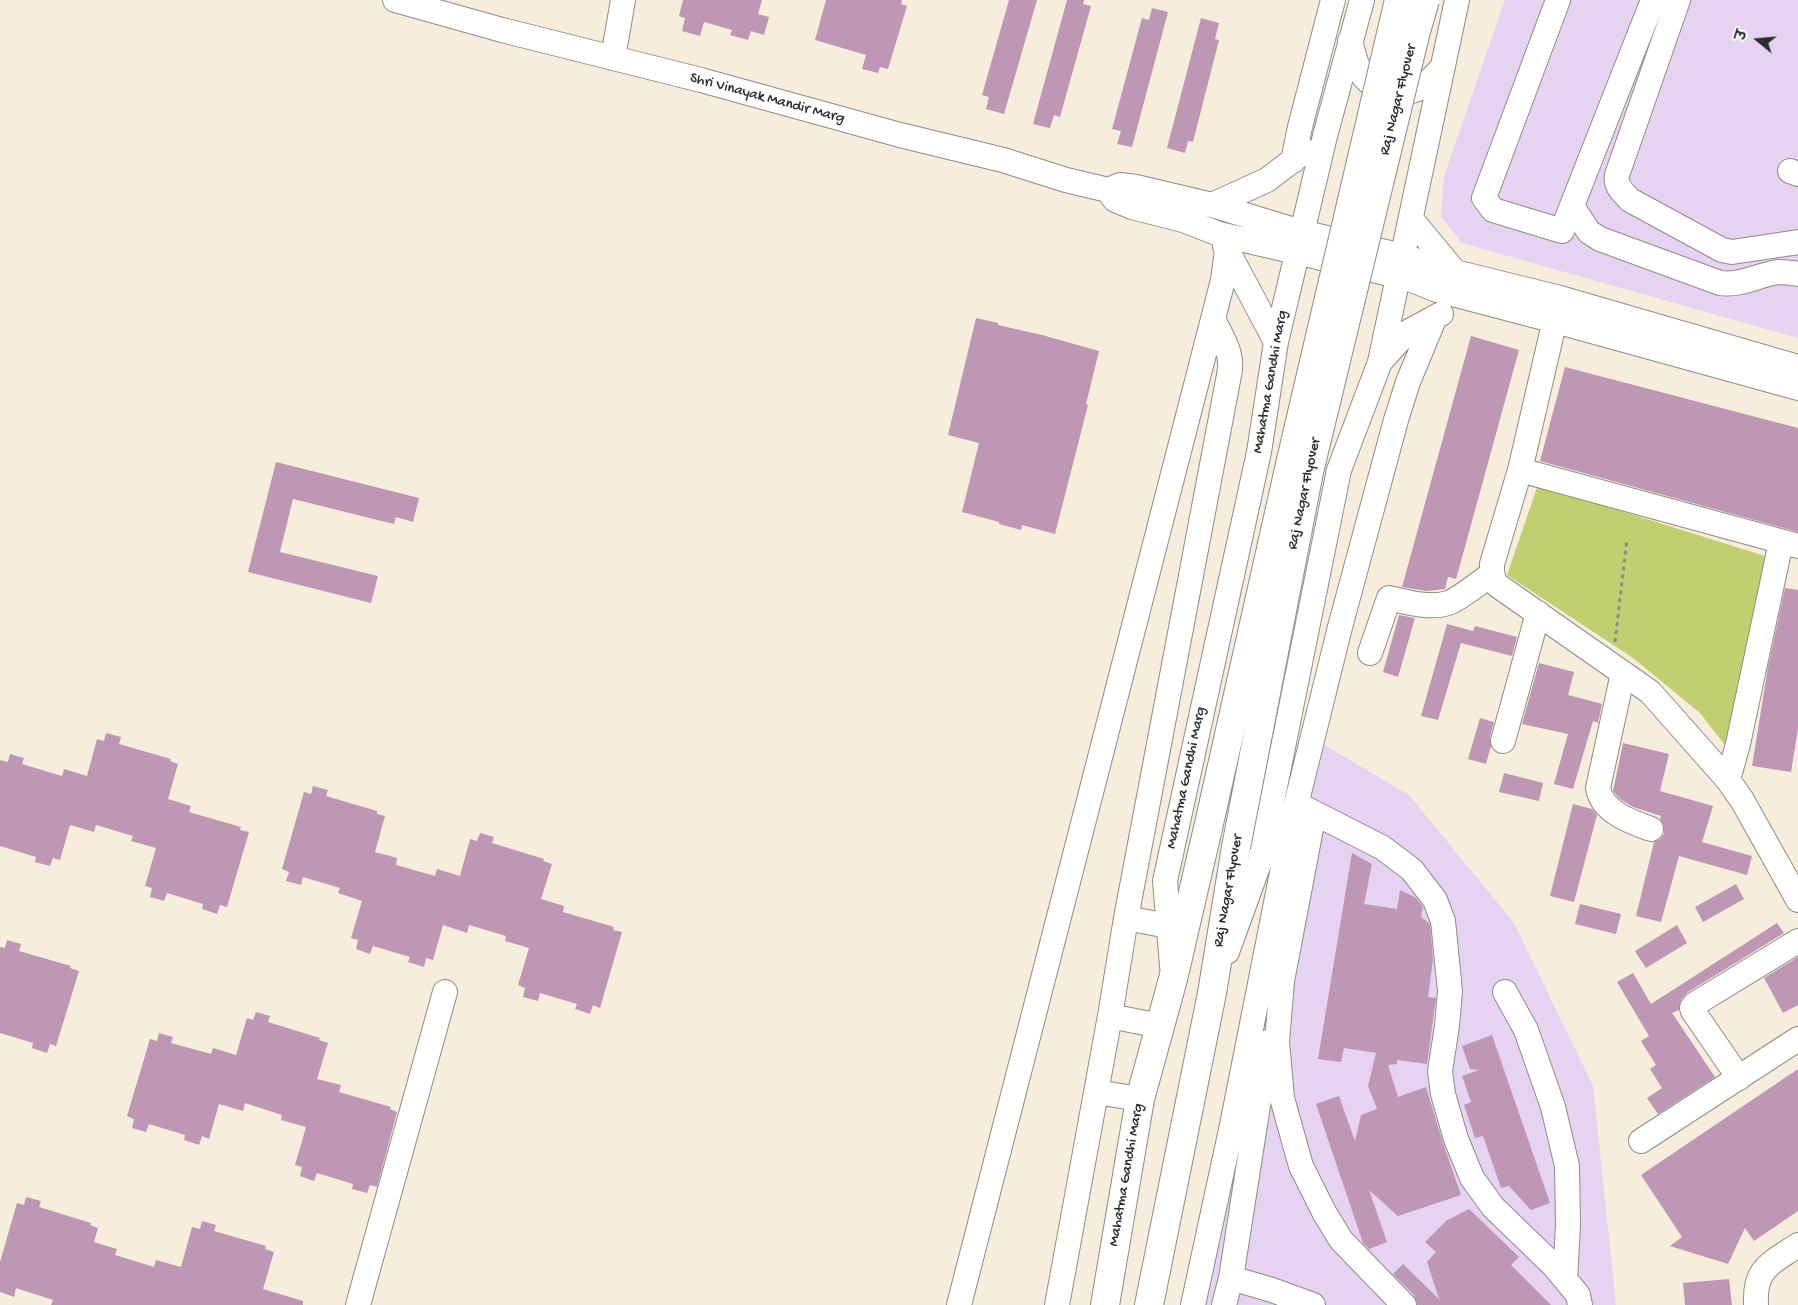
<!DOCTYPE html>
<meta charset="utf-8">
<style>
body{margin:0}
#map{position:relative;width:1798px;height:1305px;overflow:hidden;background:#f6eddc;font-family:"Gochi Hand","Playpen Sans Deva",sans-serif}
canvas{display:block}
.north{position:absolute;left:1733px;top:15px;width:50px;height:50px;-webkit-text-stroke:4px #fff;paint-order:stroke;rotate:287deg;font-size:14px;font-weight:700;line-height:20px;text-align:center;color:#2b2b2b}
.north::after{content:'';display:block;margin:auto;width:18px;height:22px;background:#2b2b2b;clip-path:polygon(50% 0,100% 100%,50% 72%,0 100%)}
</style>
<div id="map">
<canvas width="1798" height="1305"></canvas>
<div class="north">उ</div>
</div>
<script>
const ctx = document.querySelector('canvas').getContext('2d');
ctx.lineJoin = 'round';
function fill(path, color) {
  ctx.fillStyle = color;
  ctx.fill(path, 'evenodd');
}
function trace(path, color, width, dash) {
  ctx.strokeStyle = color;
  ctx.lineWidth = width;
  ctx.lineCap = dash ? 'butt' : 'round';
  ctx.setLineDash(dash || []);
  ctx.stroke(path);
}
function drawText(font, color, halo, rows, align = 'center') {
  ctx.font = font + ' "Gochi Hand",sans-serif';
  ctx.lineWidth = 4;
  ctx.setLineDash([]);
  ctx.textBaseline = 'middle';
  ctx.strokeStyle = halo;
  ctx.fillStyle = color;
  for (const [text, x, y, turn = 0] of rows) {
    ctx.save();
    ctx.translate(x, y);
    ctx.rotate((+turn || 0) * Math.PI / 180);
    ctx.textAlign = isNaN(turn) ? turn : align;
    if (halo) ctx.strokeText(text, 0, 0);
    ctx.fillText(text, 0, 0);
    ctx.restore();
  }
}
const built = new Path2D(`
 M 1505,0 L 1798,0 L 1798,338 L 1462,243 L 1441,217 L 1444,176 Z
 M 1321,743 L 1409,795 L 1514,923 L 1593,1086 L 1616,1305 L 1204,1305 Z`);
const green = new Path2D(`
 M 1538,485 L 1765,556 L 1737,738 L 1724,744 L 1700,713 L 1633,658 L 1507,575 Z`);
const building = new Path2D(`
 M 683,0 L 762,0 L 758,14 L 769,17 L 764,35 L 751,31 L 748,40 L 730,35 L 732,30 L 704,22 L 700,36 L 682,31 L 685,18 L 679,16 Z
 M 826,0 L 902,0 L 901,4 L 907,6 L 888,69 L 880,67 L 878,73 L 862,69 L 866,55 L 815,40 Z
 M 1009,0 L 1037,0 L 1004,114 L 986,109 L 989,97 L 982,95 Z
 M 1067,0 L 1084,0 L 1083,4 L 1091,6 L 1060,117 L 1054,115 L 1050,128 L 1033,124 Z
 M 1152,8 L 1168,12 L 1132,147 L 1117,144 L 1121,131 L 1112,129 L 1142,18 L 1149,20 Z
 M 1201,18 L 1219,23 L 1215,39 L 1219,40 L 1193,142 L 1188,141 L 1185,153 L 1167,148 Z
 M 976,318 L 998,323 L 998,325 L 1042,335 L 1099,351 L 1086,404 L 1088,405 L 1055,534 L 1022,525 L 1021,530 L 999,524 L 999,522 L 962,512 L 979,443 L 948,435 Z
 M 1471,336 L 1519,350 L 1463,554 L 1456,579 L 1448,577 L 1445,589 L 1427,591 L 1402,587 Z
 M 1565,367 L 1798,428 L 1798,532 L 1540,461 Z
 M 276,462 L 419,498 L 413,522 L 396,517 L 394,524 L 293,499 L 280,552 L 378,576 L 371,603 L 248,572 Z
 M 1785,588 L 1798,590 L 1798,729 L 1791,772 L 1752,766 L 1768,667 Z
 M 1399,615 L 1415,618 L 1398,677 L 1383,672 Z
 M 1447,624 L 1473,631 L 1475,626 L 1517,637 L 1512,656 L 1461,643 L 1438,720 L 1421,716 Z
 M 1539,663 L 1574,672 L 1568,695 L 1602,704 L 1598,723 L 1593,721 L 1573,789 L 1554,784 L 1568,734 L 1522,724 Z
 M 1480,718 L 1494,722 L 1490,737 L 1491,746 L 1486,764 L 1468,759 Z
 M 106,733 L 121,737 L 119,744 L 171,759 L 170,761 L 178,764 L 168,799 L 191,806 L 189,812 L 241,827 L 240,830 L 249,832 L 227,907 L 220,905 L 217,914 L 202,909 L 203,904 L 167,893 L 164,901 L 150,897 L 152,888 L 145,886 L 156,848 L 131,841 L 133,836 L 96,825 L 94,832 L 70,825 L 60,860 L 53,858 L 50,866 L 35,862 L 36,857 L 0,846 L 0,760 L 8,762 L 10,754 L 24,758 L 22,764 L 62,776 L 64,769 L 87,776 L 97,739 L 104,741 Z
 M 1623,743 L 1669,754 L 1660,791 L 1713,806 L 1702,842 L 1752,856 L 1747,875 L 1679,856 L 1661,922 L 1636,916 L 1654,842 L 1660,839 L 1664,834 L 1664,826 L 1660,819 L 1661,816 L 1633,807 L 1620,799 L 1613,791 Z
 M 1504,773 L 1543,783 L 1539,801 L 1499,792 Z
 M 313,786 L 328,790 L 326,796 L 377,811 L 377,814 L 385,816 L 375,852 L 397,858 L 396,865 L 435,876 L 437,869 L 460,876 L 470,839 L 477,841 L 480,833 L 494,837 L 492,843 L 544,859 L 543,861 L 552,864 L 541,899 L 564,906 L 563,912 L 614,927 L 613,930 L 622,932 L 600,1008 L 593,1005 L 590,1014 L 575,1009 L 577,1004 L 540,993 L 538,1001 L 523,997 L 525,988 L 518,985 L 529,948 L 505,941 L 506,936 L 469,925 L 467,933 L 443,925 L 433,960 L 426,958 L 424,967 L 408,962 L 410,957 L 373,946 L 370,954 L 356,949 L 358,940 L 351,938 L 362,901 L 338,893 L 340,888 L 303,877 L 301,885 L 286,881 L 289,872 L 282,869 L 304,792 L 311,794 Z
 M 1573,804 L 1592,809 L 1597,815 L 1574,902 L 1550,896 Z
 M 1352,853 L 1372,864 L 1364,904 L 1397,909 L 1400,890 L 1415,897 L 1423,907 L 1421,917 L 1430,924 L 1433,960 L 1428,997 L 1436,998 L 1427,1064 L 1397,1060 L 1397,1064 L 1388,1065 L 1398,1097 L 1426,1087 L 1443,1143 L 1461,1195 L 1398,1216 L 1369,1190 L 1387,1242 L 1369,1249 L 1363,1243 L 1316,1104 L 1339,1096 L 1355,1141 L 1361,1115 L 1377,1109 L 1368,1086 L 1376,1053 L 1344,1048 L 1341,1062 L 1318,1059 Z
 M 1736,884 L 1744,899 L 1703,922 L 1695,907 Z
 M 1580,904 L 1621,914 L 1616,934 L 1575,924 Z
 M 1777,923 L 1784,933 L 1688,992 L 1681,1000 L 1679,1010 L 1672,1013 L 1715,1077 L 1658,1114 L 1647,1098 L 1662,1088 L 1650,1069 L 1656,1065 L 1641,1041 L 1649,1036 L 1617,982 L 1633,973 L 1651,1004 Z
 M 1677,925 L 1687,943 L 1646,968 L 1635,951 Z
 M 7,940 L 21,944 L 19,951 L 71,966 L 70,968 L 79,971 L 56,1046 L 50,1044 L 47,1053 L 32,1048 L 33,1043 L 0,1033 L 0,947 L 5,948 Z
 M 1798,957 L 1798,1005 L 1783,1013 L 1764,978 Z
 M 256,1012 L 270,1016 L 268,1022 L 320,1038 L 319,1040 L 328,1043 L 317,1079 L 341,1085 L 339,1092 L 391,1107 L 390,1109 L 397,1112 L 377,1187 L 370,1185 L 367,1193 L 352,1189 L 353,1184 L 317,1173 L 314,1181 L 300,1176 L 302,1167 L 295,1165 L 306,1127 L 281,1120 L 282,1115 L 245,1103 L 243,1111 L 219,1104 L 209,1139 L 202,1136 L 199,1145 L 184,1140 L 185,1135 L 149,1124 L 146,1132 L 132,1128 L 134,1119 L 127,1116 L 150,1039 L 157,1041 L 159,1033 L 173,1037 L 171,1043 L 211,1054 L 213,1048 L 236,1055 L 247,1018 L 253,1020 Z
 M 1492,1035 L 1550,1203 L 1531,1210 L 1509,1186 L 1501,1188 L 1483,1136 L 1475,1138 L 1464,1105 L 1471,1102 L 1462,1076 L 1479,1070 L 1470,1069 L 1462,1046 Z
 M 1798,1069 L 1798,1211 L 1754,1241 L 1745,1228 L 1728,1264 L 1670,1246 L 1682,1237 L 1641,1175 Z
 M 26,1197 L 41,1201 L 39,1207 L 91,1223 L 90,1225 L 98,1228 L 94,1242 L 117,1249 L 115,1255 L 154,1267 L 156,1260 L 181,1267 L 192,1227 L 200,1229 L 202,1221 L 216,1225 L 214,1231 L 266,1246 L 265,1249 L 274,1252 L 263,1289 L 303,1301 L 303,1305 L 51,1305 L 53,1300 L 16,1288 L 14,1297 L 0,1292 L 0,1262 L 17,1203 L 24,1205 Z
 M 1469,1209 L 1519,1257 L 1511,1265 L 1551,1305 L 1417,1305 L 1414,1295 L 1393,1274 L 1403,1264 L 1439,1299 L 1427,1262 L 1436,1252 L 1425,1242 L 1446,1221 Z
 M 1729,1279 L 1732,1305 L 1685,1305 L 1683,1283 Z`);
const path = new Path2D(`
 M 1615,642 L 1627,539`);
const minor = new Path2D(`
 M 395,0 L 502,30 L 701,80 L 900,135 L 1003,160 L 1066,180 L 1108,190 L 1115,200 L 1132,207 L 1183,220 L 1219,234 L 1407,278 L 1437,290 L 1555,321 L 1798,388
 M 1558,0 L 1484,198 L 1493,210 L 1562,231 L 1653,0
 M 1678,0 L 1617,175 C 1615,187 1623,192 1630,200 L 1722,250 L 1732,252 L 1798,242
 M 1350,41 C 1353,51 1355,62 1360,71 C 1370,89 1395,97 1415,90 C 1426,87 1434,76 1442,68
 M 613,58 L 623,0
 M 1293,161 L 1300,127 L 1333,0
 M 1790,171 L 1798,174
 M 1108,190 L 1120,185 L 1136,187 L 1212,205 L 1301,232 L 1402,256 L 1455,272 L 1560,298 L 1798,367
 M 1212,205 L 1267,180 L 1305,151
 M 1572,206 L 1589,232 L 1600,239 L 1720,283 C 1741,286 1758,275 1778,272 C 1784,272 1792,273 1798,274
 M 1411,219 L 1455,272
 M 1225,246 L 1276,342
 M 1560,298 L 1520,470 L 1492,564 C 1492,573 1492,578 1497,585 L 1650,692 L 1728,780 L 1742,800 L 1798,900
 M 1380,362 L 1406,333 L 1441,314
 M 1520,470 L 1798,546
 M 1370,653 L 1389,598 C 1407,602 1430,609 1448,603 C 1460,599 1481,581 1492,574
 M 1623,673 L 1598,788 C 1602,812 1631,822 1651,829
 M 1503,741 L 1538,613
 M 1728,780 L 1738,744 L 1781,542
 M 1297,804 L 1383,848 L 1412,870 L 1435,900 L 1443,921 L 1450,991 L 1447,1026 L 1440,1071 L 1443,1094 L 1456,1139 L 1472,1178 L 1493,1207 L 1555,1267 L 1578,1295 L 1580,1305
 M 1314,813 L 1282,981 L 1277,1042 L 1282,1098 L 1301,1166 L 1324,1212 L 1341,1240 L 1404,1305
 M 1126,918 L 1168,926
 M 1227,952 L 1260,861 L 1339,470 L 1380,362 L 1457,0
 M 1172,966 L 1165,881 L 1259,452 L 1276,342 L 1325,136 L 1362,0
 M 1505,992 L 1526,1030 L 1553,1107 L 1567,1166 L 1568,1225 L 1565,1279
 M 1110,1016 L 1160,1026
 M 1739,1078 L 1693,1011 L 1692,1008 L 1695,1004 L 1798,941
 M 1096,1092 L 1140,1099
 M 1641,1141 L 1798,1039
 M 1231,1278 L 1272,1290 L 1313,1305
 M 358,1305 L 445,992
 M 959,1305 L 1213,319 L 1223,280 L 1227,250
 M 1057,1305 L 1110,1016 L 1126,918 L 1230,370 C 1232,351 1221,336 1213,319
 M 1193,1305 L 1232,1125 L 1293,817 L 1340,627 L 1396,420 L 1408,382 L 1435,317
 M 1224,1305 L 1231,1278 L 1268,1042
 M 1756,1305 C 1754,1268 1770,1264 1798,1245`);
const major = new Path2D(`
 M 1105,1305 L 1140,1099 L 1173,979 L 1208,828
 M 1149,1305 L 1212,993 L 1236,847`);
const majorBridge = new Path2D(`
 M 1208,828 L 1291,460 L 1399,0
 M 1236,847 L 1309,472 L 1416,31 L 1425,0`);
const streetNames = [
 ["Shri Vinayak Mandir Marg",767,99,15],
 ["Raj Nagar Flyover",1399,100,-76],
 ["Mahatma Gandhi Marg",1271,382,-80],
 ["Raj Nagar Flyover",1305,494,-78],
 ["Mahatma Gandhi Marg",1187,778,-78],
 ["Raj Nagar Flyover",1229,891,-80],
 ["Mahatma Gandhi Marg",1127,1175,-80]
];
fill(built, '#e5d3f1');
fill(green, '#c2cf71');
fill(building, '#be97b5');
trace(minor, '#908c84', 26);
trace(major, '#908c84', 30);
trace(path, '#908c84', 3, [4, 4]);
trace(minor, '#fff', 24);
trace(major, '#fff', 28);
trace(majorBridge, '#908c84', 30, []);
trace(majorBridge, '#fff', 28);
drawText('15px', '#2b2b2b', '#fff', streetNames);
</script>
